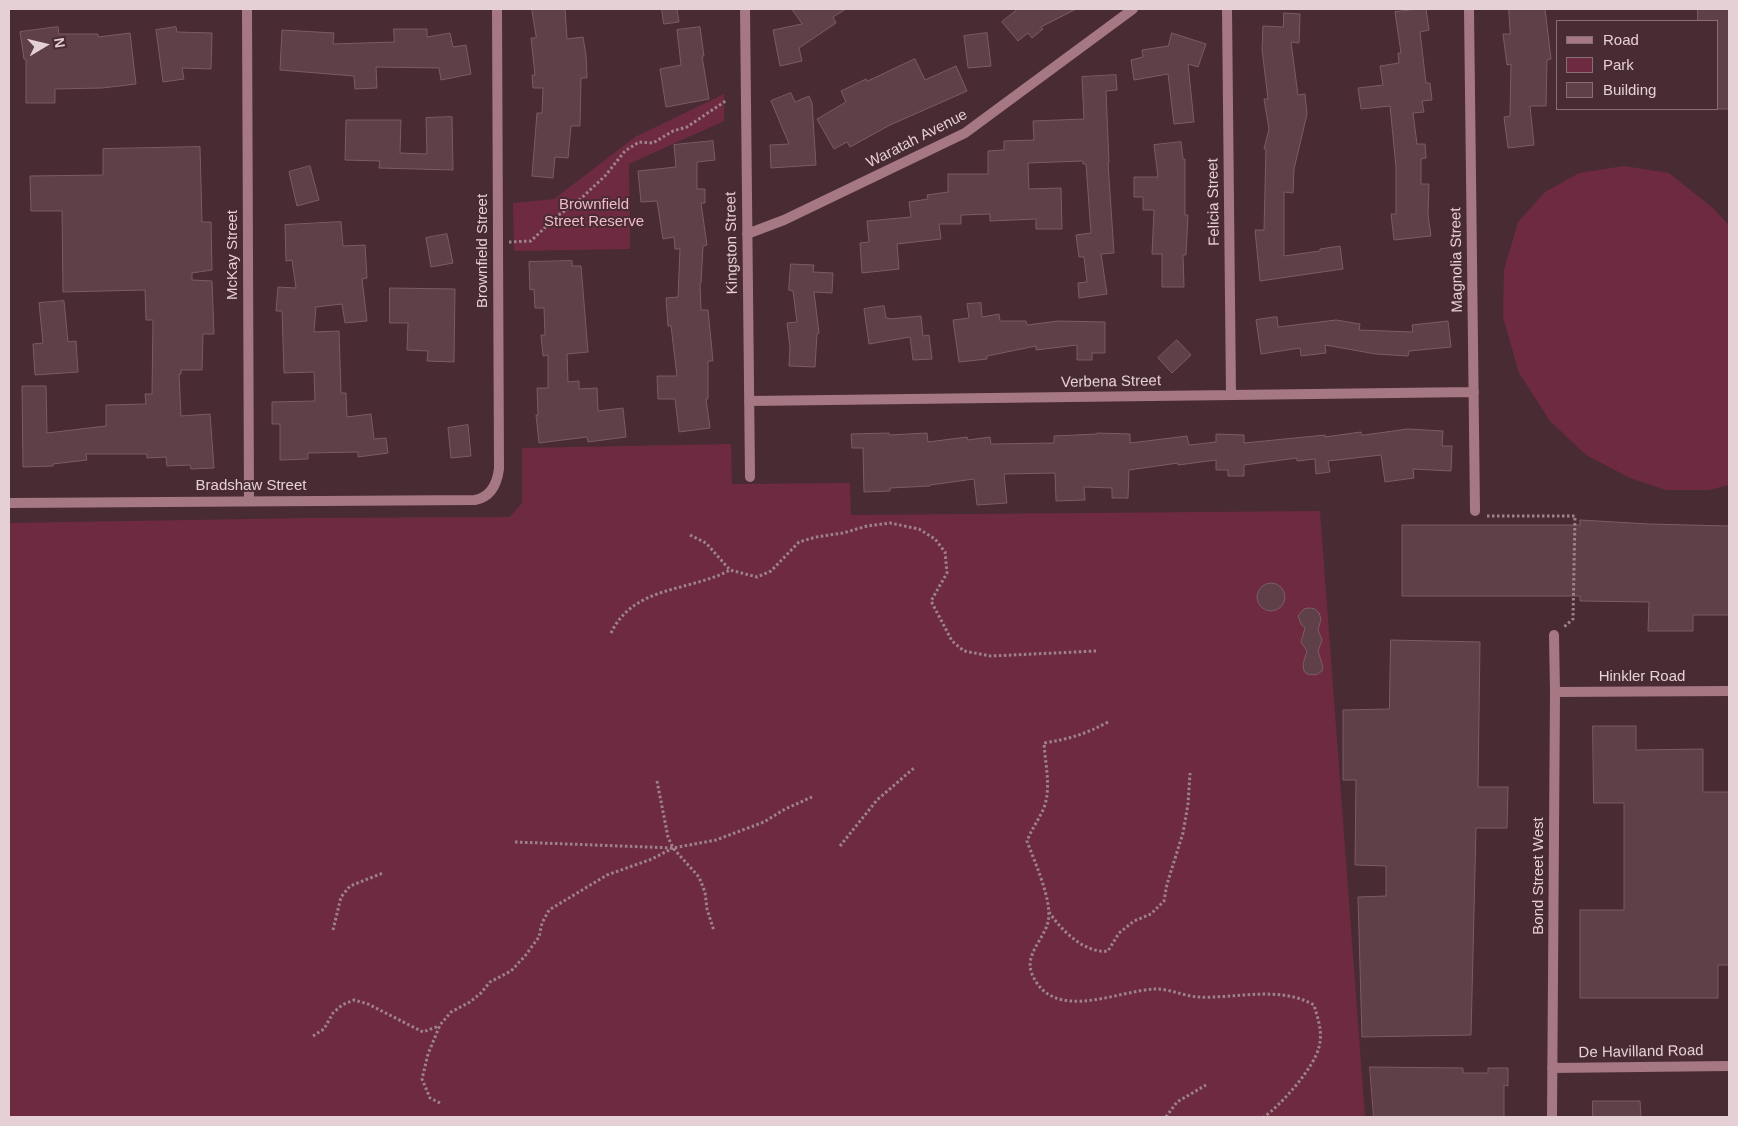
<!DOCTYPE html>
<style>
body{margin:0}
#map{position:relative;width:1738px;height:1126px;overflow:hidden;background:#492b33;font-family:Helvetica,sans-serif}
canvas{display:block}
.frame{position:absolute;inset:0;border:10px solid #e4d0d5;pointer-events:none}
.legend{position:absolute;left:1556px;top:20px;width:162px;height:90px;box-sizing:border-box;background:#492b33;border:1px solid #876d74;margin:0;padding:6px 9px;list-style:none;font-size:15px;color:#e4d0d5}
.legend li{display:flex;align-items:center;gap:10px;height:25px}
.legend b{width:25px;border:1px solid #876d74}
.north{position:absolute;left:20px;top:20px;width:50px;height:50px;-webkit-text-stroke:4px #492b33;paint-order:stroke;rotate:81deg;font-size:14px;font-weight:700;line-height:20px;text-align:center;color:#e4d0d5}
.north::after{content:'';display:block;margin:auto;width:18px;height:22px;background:#e4d0d5;clip-path:polygon(50% 0,100% 100%,50% 72%,0 100%)}
</style>
<div id="map">
<canvas width="1738" height="1126"></canvas>
<div class="frame"></div>
<ul class="legend">
<li><b style="height:6px;background:#a67884"></b>Road</li>
<li><b style="height:14px;background:#6e2a41"></b>Park</li>
<li><b style="height:14px;background:#5f4048"></b>Building</li>
</ul>
<div class="north">N</div>
</div>
<script>
const ctx = document.querySelector('canvas').getContext('2d');
ctx.lineJoin = 'round';
function fill(path, color) {
  ctx.fillStyle = color;
  ctx.fill(path, 'evenodd');
}
function trace(path, color, width, dash) {
  ctx.strokeStyle = color;
  ctx.lineWidth = width;
  ctx.lineCap = dash ? 'butt' : 'round';
  ctx.setLineDash(dash || []);
  ctx.stroke(path);
}
function drawText(font, color, halo, rows, align = 'center') {
  ctx.font = font + ' Helvetica,sans-serif';
  ctx.lineWidth = 4;
  ctx.setLineDash([]);
  ctx.textBaseline = 'middle';
  ctx.strokeStyle = halo;
  ctx.fillStyle = color;
  for (const [text, x, y, turn = 0] of rows) {
    ctx.save();
    ctx.translate(x, y);
    ctx.rotate((+turn || 0) * Math.PI / 180);
    ctx.textAlign = isNaN(turn) ? turn : align;
    if (halo) ctx.strokeText(text, 0, 0);
    ctx.fillText(text, 0, 0);
    ctx.restore();
  }
}
const green = new Path2D(`
 M 724,94 L 724,121 L 629,164 L 630,249 L 514,251 L 513,203 L 554,199 L 635,137 Z
 M 1624,166 L 1669,173 L 1713,208 L 1729,225 L 1729,485 L 1709,490 L 1666,490 L 1630,478 L 1586,455 L 1550,421 L 1519,373 L 1503,317 L 1504,270 L 1518,222 L 1545,192 L 1579,173 Z
 M 731,444 L 732,484 L 850,483 L 851,515 L 1320,511 L 1365,1117 L 9,1117 L 9,523 L 308,518 L 510,517 L 522,503 L 522,448 Z`);
const building = new Path2D(`
 M 532,9 L 565,9 L 567,39 L 583,37 L 586,55 L 587,78 L 581,78 L 580,126 L 571,126 L 568,158 L 555,157 L 553,178 L 532,176 L 537,113 L 542,113 L 543,88 L 533,88 L 532,75 L 535,75 L 531,38 L 536,38 Z
 M 662,9 L 677,9 L 679,22 L 664,24 Z
 M 792,9 L 846,9 L 833,17 L 836,23 L 799,48 L 802,61 L 780,66 L 773,30 L 802,24 Z
 M 1018,9 L 1076,9 L 1041,27 L 1043,29 L 1032,38 L 1028,33 L 1018,41 L 1002,22 Z
 M 1420,9 L 1426,9 L 1429,30 L 1420,32 L 1426,83 L 1430,83 L 1432,100 L 1422,101 L 1424,112 L 1413,113 L 1417,144 L 1425,144 L 1426,158 L 1421,159 L 1421,184 L 1429,184 L 1428,215 L 1431,236 L 1394,240 L 1391,214 L 1396,214 L 1396,167 L 1390,106 L 1361,109 L 1358,88 L 1383,85 L 1380,66 L 1399,63 L 1398,53 L 1401,53 L 1395,12 Z
 M 1509,9 L 1545,9 L 1551,59 L 1547,60 L 1546,106 L 1530,106 L 1534,145 L 1508,148 L 1504,117 L 1510,116 L 1511,64 L 1507,65 L 1503,34 L 1510,34 Z
 M 1698,9 L 1729,9 L 1729,109 L 1717,109 L 1717,21 L 1698,21 Z
 M 1284,13 L 1300,14 L 1299,43 L 1291,42 L 1298,95 L 1305,94 L 1307,114 L 1294,169 L 1293,193 L 1284,192 L 1284,256 L 1320,251 L 1320,249 L 1340,246 L 1343,269 L 1260,281 L 1255,230 L 1264,230 L 1266,149 L 1264,149 L 1269,129 L 1264,99 L 1268,99 L 1262,49 L 1263,26 L 1283,27 Z
 M 58,27 L 59,34 L 98,34 L 98,37 L 130,33 L 136,84 L 102,88 L 55,89 L 55,103 L 26,103 L 26,59 L 24,59 L 20,32 Z
 M 176,27 L 177,32 L 212,33 L 211,69 L 182,68 L 184,79 L 163,82 L 156,30 Z
 M 700,27 L 704,56 L 702,56 L 709,99 L 666,107 L 660,69 L 681,65 L 677,30 Z
 M 394,29 L 427,29 L 427,37 L 450,33 L 453,47 L 466,45 L 471,74 L 441,80 L 439,68 L 376,67 L 377,88 L 355,89 L 354,76 L 280,70 L 282,30 L 334,33 L 333,44 L 394,42 Z
 M 987,33 L 991,66 L 968,68 L 964,36 Z
 M 1172,33 L 1206,44 L 1198,67 L 1188,64 L 1194,122 L 1174,124 L 1168,74 L 1134,80 L 1131,60 L 1143,57 L 1142,50 L 1168,46 Z
 M 915,59 L 925,80 L 956,66 L 967,91 L 890,125 L 850,147 L 847,142 L 834,149 L 817,119 L 846,102 L 841,91 L 866,79 L 867,81 Z
 M 1116,75 L 1117,90 L 1106,91 L 1109,163 L 1108,163 L 1114,253 L 1101,254 L 1107,294 L 1079,298 L 1078,283 L 1087,282 L 1084,257 L 1079,257 L 1076,235 L 1091,233 L 1086,164 L 1083,164 L 1083,161 L 1028,163 L 1029,189 L 1061,188 L 1062,229 L 1036,229 L 1036,219 L 990,221 L 990,214 L 961,215 L 961,224 L 939,224 L 941,239 L 897,244 L 899,269 L 862,273 L 860,243 L 869,242 L 867,221 L 911,217 L 909,202 L 928,199 L 927,195 L 948,192 L 948,174 L 988,174 L 988,151 L 1004,150 L 1004,141 L 1034,140 L 1033,121 L 1084,119 L 1082,77 Z
 M 791,93 L 795,102 L 809,96 L 812,103 L 816,165 L 771,168 L 770,145 L 789,144 L 771,101 Z
 M 452,117 L 453,170 L 379,168 L 380,161 L 345,160 L 346,120 L 401,120 L 400,153 L 427,154 L 426,118 Z
 M 713,141 L 715,160 L 697,162 L 697,189 L 705,189 L 705,203 L 701,203 L 707,245 L 703,246 L 701,283 L 700,283 L 701,310 L 708,310 L 713,361 L 708,361 L 708,399 L 706,399 L 710,428 L 679,432 L 675,399 L 658,399 L 657,376 L 677,376 L 671,326 L 668,326 L 666,298 L 678,297 L 680,249 L 675,249 L 674,237 L 663,239 L 657,201 L 641,202 L 638,171 L 676,167 L 674,145 Z
 M 1181,142 L 1183,159 L 1185,159 L 1185,215 L 1188,215 L 1186,255 L 1183,255 L 1184,287 L 1162,287 L 1162,254 L 1152,254 L 1154,210 L 1143,210 L 1143,197 L 1134,197 L 1134,177 L 1158,177 L 1154,145 Z
 M 200,147 L 202,222 L 211,222 L 212,270 L 192,273 L 192,280 L 212,281 L 214,334 L 203,334 L 202,370 L 181,370 L 181,374 L 179,374 L 181,416 L 210,414 L 214,468 L 191,469 L 190,465 L 167,466 L 166,457 L 147,458 L 147,454 L 86,454 L 87,460 L 53,464 L 53,466 L 23,467 L 22,386 L 46,386 L 47,433 L 106,426 L 106,405 L 146,404 L 145,394 L 152,394 L 153,320 L 146,320 L 145,290 L 63,292 L 62,211 L 31,211 L 30,176 L 103,175 L 103,149 Z
 M 310,166 L 319,200 L 297,206 L 289,172 Z
 M 341,222 L 343,246 L 365,245 L 367,278 L 362,279 L 367,321 L 345,323 L 342,304 L 316,307 L 314,332 L 339,331 L 341,393 L 346,393 L 347,417 L 371,414 L 374,439 L 386,438 L 388,453 L 358,457 L 358,452 L 308,453 L 308,459 L 280,460 L 280,424 L 272,424 L 272,402 L 315,401 L 314,372 L 284,373 L 282,311 L 276,311 L 278,287 L 296,288 L 292,260 L 286,261 L 285,225 Z
 M 447,234 L 453,263 L 431,267 L 426,238 Z
 M 572,261 L 572,266 L 581,266 L 588,352 L 567,354 L 568,382 L 579,381 L 579,389 L 597,388 L 598,411 L 623,408 L 626,437 L 588,442 L 587,437 L 539,443 L 536,415 L 538,415 L 537,388 L 548,388 L 548,355 L 543,356 L 541,335 L 545,335 L 544,308 L 535,308 L 534,289 L 530,290 L 529,262 Z
 M 791,264 L 814,265 L 813,272 L 833,273 L 832,293 L 814,292 L 819,333 L 817,334 L 815,367 L 789,366 L 790,347 L 787,323 L 797,322 L 793,291 L 789,290 Z
 M 390,288 L 455,289 L 454,362 L 427,361 L 428,351 L 407,350 L 408,323 L 390,323 Z
 M 64,301 L 68,342 L 76,341 L 78,372 L 35,375 L 33,344 L 43,343 L 39,303 Z
 M 981,303 L 982,317 L 999,314 L 1000,321 L 1026,321 L 1027,325 L 1058,321 L 1105,322 L 1105,353 L 1092,353 L 1092,360 L 1077,360 L 1077,345 L 1036,350 L 1036,346 L 987,356 L 987,359 L 959,362 L 953,320 L 969,318 L 967,304 Z
 M 884,306 L 886,318 L 889,318 L 889,319 L 921,316 L 923,336 L 929,335 L 932,359 L 913,360 L 910,337 L 869,344 L 864,309 Z
 M 1277,317 L 1278,327 L 1336,320 L 1360,324 L 1359,330 L 1413,332 L 1412,325 L 1448,321 L 1451,347 L 1409,351 L 1408,356 L 1376,354 L 1325,345 L 1326,353 L 1301,356 L 1300,348 L 1261,354 L 1256,320 Z
 M 1177,340 L 1191,355 L 1172,373 L 1158,358 Z
 M 468,425 L 471,456 L 451,458 L 448,428 Z
 M 1408,429 L 1443,431 L 1442,446 L 1452,446 L 1451,471 L 1413,469 L 1414,478 L 1385,482 L 1381,455 L 1328,461 L 1330,472 L 1316,474 L 1315,459 L 1297,461 L 1297,458 L 1244,465 L 1244,476 L 1228,476 L 1228,470 L 1216,470 L 1216,460 L 1178,465 L 1178,463 L 1129,470 L 1128,498 L 1112,498 L 1112,488 L 1084,487 L 1085,500 L 1056,501 L 1055,473 L 1004,474 L 1007,503 L 977,505 L 974,479 L 930,485 L 930,486 L 890,488 L 890,491 L 864,492 L 863,448 L 852,448 L 851,434 L 889,433 L 889,435 L 927,433 L 928,442 L 967,437 L 968,440 L 990,437 L 991,444 L 1054,443 L 1054,436 L 1097,434 L 1097,433 L 1130,434 L 1130,443 L 1187,436 L 1189,445 L 1216,442 L 1216,434 L 1244,435 L 1244,443 L 1325,435 L 1325,437 L 1361,432 L 1362,435 Z
 M 1580,520 L 1649,524 L 1729,526 L 1729,615 L 1693,615 L 1693,631 L 1648,631 L 1649,602 L 1580,601 L 1580,596 L 1402,596 L 1402,525 L 1580,525 Z
 M1257 597a14 14 0 1 1 28 0a14 14 0 1 1-28 0Z
 M 1310,608 L 1315,609 L 1319,613 L 1321,619 L 1318,630 L 1322,640 L 1318,651 L 1323,667 L 1322,671 L 1316,675 L 1307,674 L 1304,671 L 1303,664 L 1307,651 L 1301,642 L 1305,628 L 1301,624 L 1298,616 L 1304,609 Z
 M 1391,640 L 1480,642 L 1478,787 L 1508,787 L 1507,828 L 1476,828 L 1471,1035 L 1362,1037 L 1358,897 L 1386,896 L 1386,866 L 1355,865 L 1356,780 L 1343,780 L 1343,710 L 1389,709 Z
 M 1593,726 L 1636,726 L 1636,750 L 1703,749 L 1703,792 L 1729,792 L 1729,965 L 1718,965 L 1718,998 L 1580,998 L 1580,910 L 1624,910 L 1624,803 L 1594,803 Z
 M 1370,1067 L 1463,1068 L 1463,1073 L 1488,1073 L 1488,1068 L 1508,1068 L 1508,1086 L 1504,1085 L 1504,1117 L 1374,1117 Z
 M 1593,1101 L 1640,1101 L 1641,1117 L 1593,1117 Z`);
const path = new Path2D(`
 M 509,242 L 531,241 L 557,216 L 575,204 L 605,176 L 625,151 L 639,142 L 653,143 L 673,131 L 687,127 L 727,100
 M 1487,516 L 1575,516 L 1573,619 L 1564,627
 M 690,535 L 706,543 L 730,570 L 757,577 L 771,571 L 799,542 L 816,537 L 843,533 L 867,526 L 890,523 L 919,529 L 935,539 L 945,552 L 947,573 L 931,601 L 952,641 L 964,651 L 991,656 L 1096,651
 M 611,633 C 634,585 689,592 730,570
 M 1108,722 C 1086,734 1069,739 1044,743 C 1045,763 1052,790 1043,810 C 1038,821 1031,830 1027,841 C 1034,861 1053,901 1048,922 C 1044,939 1024,955 1032,974 C 1053,1024 1118,990 1156,989 C 1170,989 1184,996 1198,997 C 1235,999 1279,985 1314,1005 C 1318,1019 1323,1032 1319,1047 C 1314,1068 1281,1105 1264,1117
 M 657,781 L 668,837 L 673,848 L 699,877 L 705,892 L 707,909 L 714,931
 M 515,842 L 673,848 L 716,840 L 764,822 L 785,809 L 812,797
 M 840,846 L 877,800 L 914,768
 M 1049,912 C 1061,930 1085,954 1108,951 L 1119,933 L 1134,921 L 1151,914 L 1164,901 L 1167,884 L 1183,833 L 1188,804 L 1190,773
 M 333,930 L 341,897 L 350,886 L 383,873
 M 313,1036 L 324,1029 L 333,1013 L 342,1005 L 354,1000 L 368,1004 L 423,1032 L 439,1026
 M 440,1103 L 430,1098 L 422,1079 L 428,1054 L 440,1025 L 451,1012 L 470,1002 L 481,993 L 490,982 L 511,971 L 525,956 L 539,937 L 542,923 L 549,910 L 607,875 L 652,859 L 673,848
 M 1166,1117 L 1177,1102 L 1206,1085`);
const street = new Path2D(`
 M 247,9 L 249,501
 M 745,9 L 750,477
 M 1227,9 L 1231,395
 M 1469,9 L 1475,511
 M 747,234 L 784,220 L 965,133 L 1133,9
 M 749,401 L 1474,392
 M 9,503 L 475,500 C 491,497 497,484 499,469 L 497,9
 M 1555,692 L 1729,691
 M 1552,1068 L 1729,1066
 M 1552,1117 L 1555,692 L 1554,635`);
const streetNames = [
 ["Waratah Avenue",917,139,-27],
 ["Felicia Street",1214,202,-91],
 ["Kingston Street",732,243,-91],
 ["Brownfield Street",483,251,-90],
 ["McKay Street",233,255,-90],
 ["Magnolia Street",1457,260,-91],
 ["Verbena Street",1111,382,-1],
 ["Bradshaw Street",251,486],
 ["Hinkler Road",1642,677],
 ["Bond Street West",1539,876,-90],
 ["De Havilland Road",1641,1052,-1]
];
const parkNames = [
 ["Brownfield",594,205],
 ["Street Reserve",594,222]
];
fill(green, '#6e2a41');
fill(building, '#5f4048');
trace(building, '#7d5b63', 1);
trace(path, '#9d848a', 3, [2.5, 2.5]);
trace(street, '#a67884', 10);
drawText('15px', '#e4d0d5', '#492b33', streetNames);
drawText('15px', '#f1bbc8', '#492b33', parkNames);
</script>
